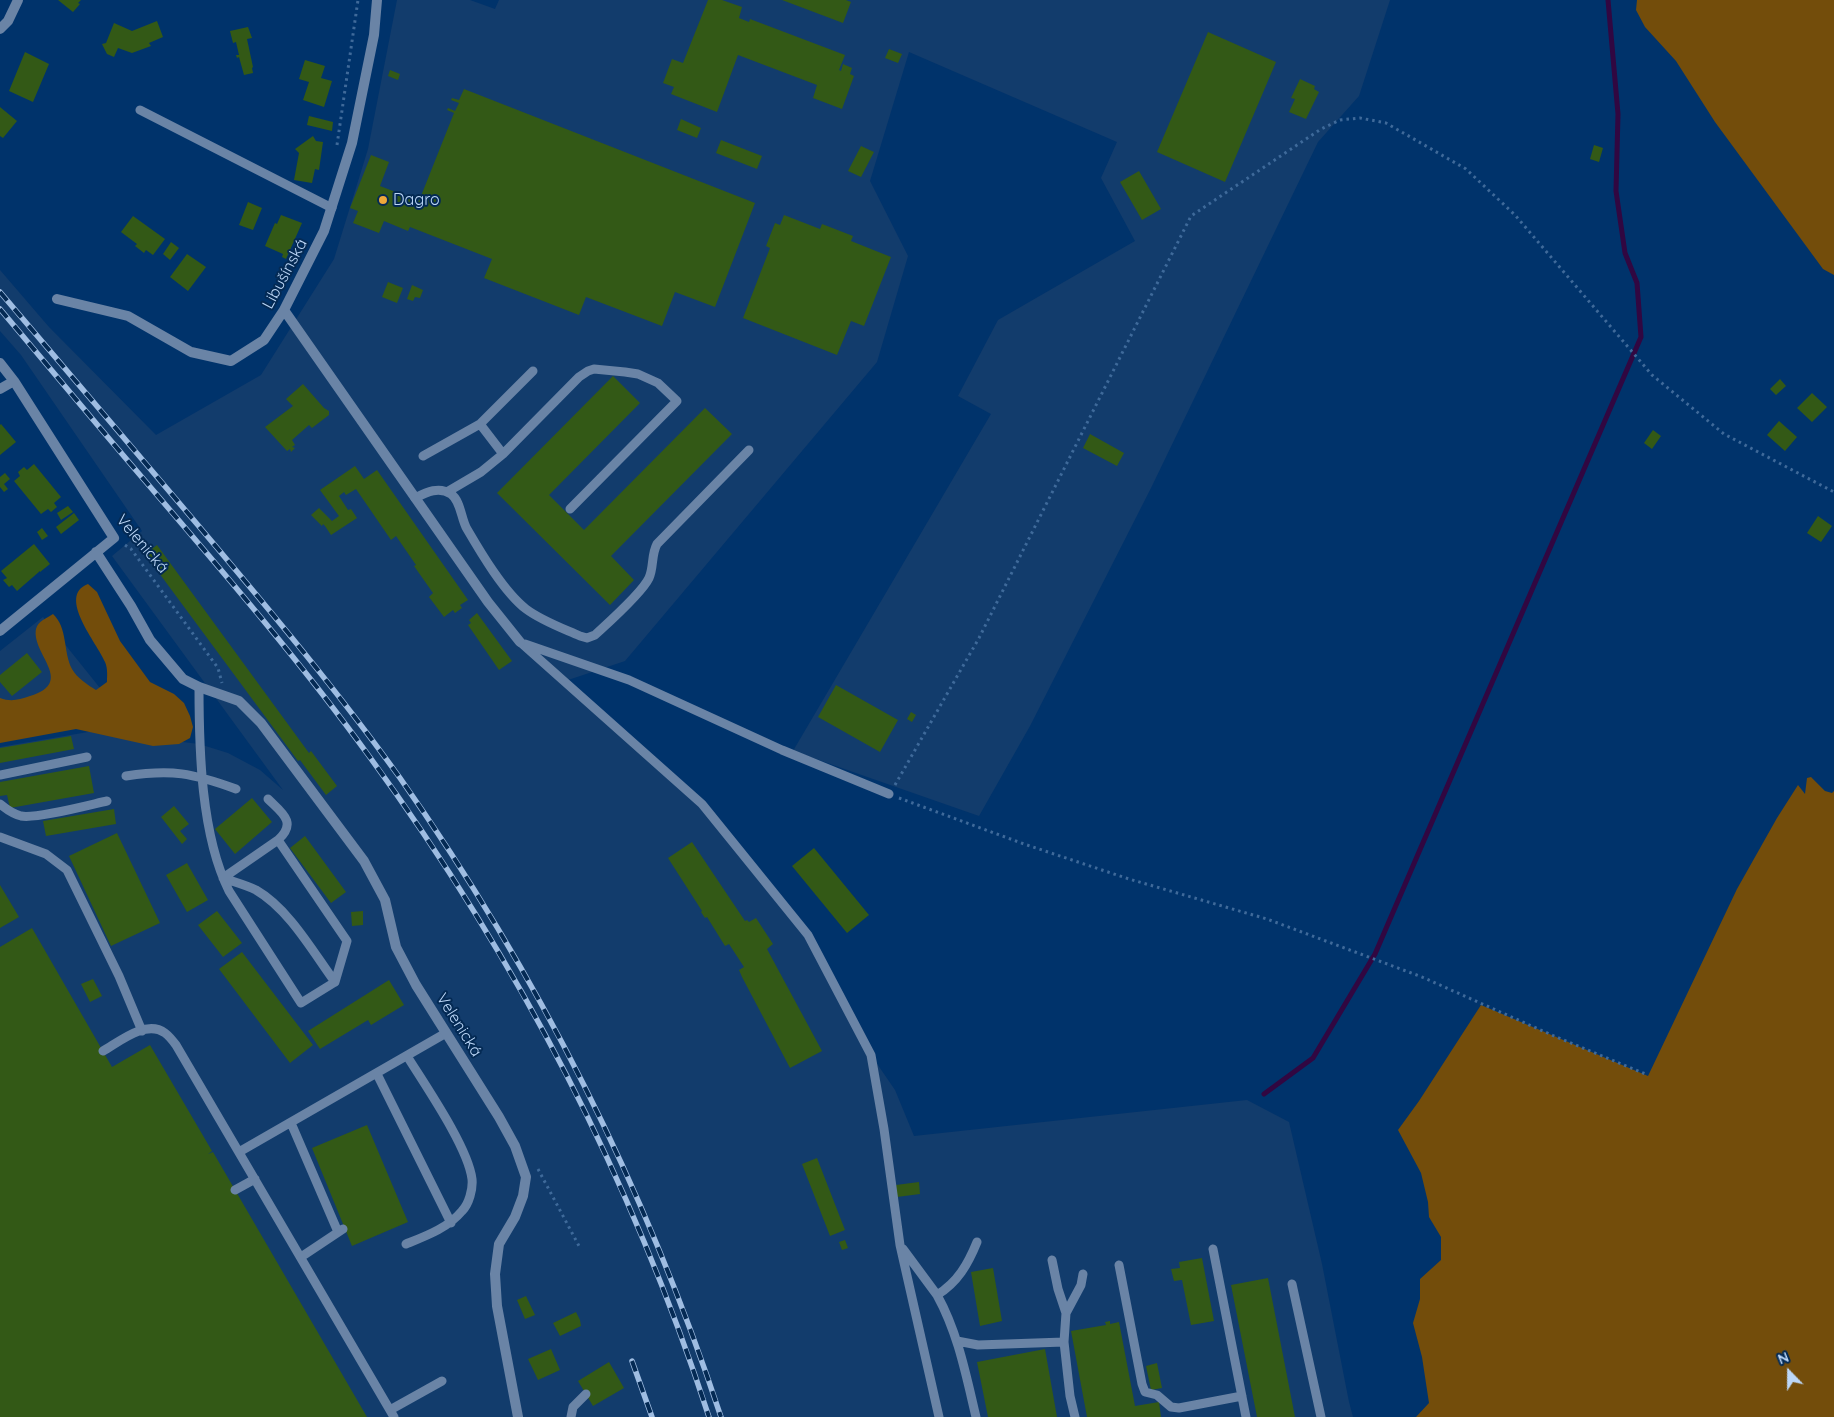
<!DOCTYPE html>
<meta charset="utf-8">
<style>
body{margin:0}
#map{position:relative;width:1834px;height:1417px;overflow:hidden;background:#00336b;font-family:Quicksand,sans-serif}
canvas{display:block}
.north{position:absolute;left:1764px;top:1347px;width:50px;height:50px;-webkit-text-stroke:4px #042a54;paint-order:stroke;rotate:338deg;font-size:14px;font-weight:700;line-height:20px;text-align:center;color:#bcd7f8}
.north::after{content:'';display:block;margin:auto;width:18px;height:22px;background:#bcd7f8;clip-path:polygon(50% 0,100% 100%,50% 72%,0 100%)}
</style>
<div id="map">
<canvas width="1834" height="1417"></canvas>
<div class="north">N</div>
</div>
<script>
const ctx = document.querySelector('canvas').getContext('2d');
ctx.lineJoin = 'round';
function fill(path, color) {
  ctx.fillStyle = color;
  ctx.fill(path, 'evenodd');
}
function trace(path, color, width, dash) {
  ctx.strokeStyle = color;
  ctx.lineWidth = width;
  ctx.lineCap = dash ? 'butt' : 'round';
  ctx.setLineDash(dash || []);
  ctx.stroke(path);
}
function drawText(font, color, halo, rows, align = 'center') {
  ctx.font = font + ' Quicksand,sans-serif';
  ctx.lineWidth = 4;
  ctx.setLineDash([]);
  ctx.textBaseline = 'middle';
  ctx.strokeStyle = halo;
  ctx.fillStyle = color;
  for (const [text, x, y, turn = 0] of rows) {
    ctx.save();
    ctx.translate(x, y);
    ctx.rotate((+turn || 0) * Math.PI / 180);
    ctx.textAlign = isNaN(turn) ? turn : align;
    if (halo) ctx.strokeText(text, 0, 0);
    ctx.fillText(text, 0, 0);
    ctx.restore();
  }
}
const built = new Path2D(`
 M 397,0 L 470,0 L 495,9 L 499,0 L 1390,0 L 1359,96 L 1318,142 L 1151,488 L 1030,726 L 979,816 L 793,751 L 991,414 L 958,396 L 998,320 L 1135,241 L 1101,178 L 1117,142 L 909,52 L 870,181 L 908,256 L 877,362 L 625,661 L 562,682 L 702,804 L 808,935 L 871,1055 L 895,1090 L 914,1136 L 1247,1100 L 1289,1122 L 1322,1264 L 1349,1402 L 1353,1417 L 0,1417 L 0,747 L 94,731 L 199,744 L 228,753 L 260,770 L 283,790 L 112,556 L 142,531 L 21,355 L 0,331 L 0,270 L 49,327 L 156,435 L 261,375 L 334,259 L 368,149 Z
 M 43,617 L 100,688 L 82,702 L 0,723 L 0,651 Z`);
const green = new Path2D(`
 M 1637,0 L 1834,0 L 1834,275 L 1823,269 L 1715,122 L 1676,61 L 1645,27 L 1636,10 Z
 M 88,584 L 97,592 L 120,641 L 150,682 L 174,694 L 184,703 L 190,716 L 193,727 L 190,738 L 179,744 L 153,746 L 76,729 L 0,743 L 0,698 C 11,702 18,700 30,696 C 76,682 31,654 36,629 C 38,621 47,618 53,614 C 68,628 63,652 72,669 C 77,678 88,685 96,690 L 107,682 C 107,676 108,669 105,662 C 98,644 56,596 88,584 Z
 M 1811,777 L 1825,791 L 1832,793 L 1834,791 L 1834,1417 L 1416,1417 L 1429,1403 L 1422,1357 L 1413,1323 L 1420,1299 L 1420,1279 L 1441,1260 L 1441,1237 L 1429,1217 L 1428,1202 L 1421,1173 L 1398,1130 L 1419,1101 L 1481,1005 L 1648,1076 L 1737,889 L 1777,818 L 1798,785 L 1805,794 L 1807,778 Z`);
const stream = new Path2D(`
 M 1264,1094 L 1313,1058 L 1375,954 L 1641,337 L 1637,283 L 1625,253 L 1616,191 L 1618,114 L 1608,0`);
const building = new Path2D(`
 M 58,0 L 81,0 L 78,3 L 80,4 L 73,12 Z
 M 708,0 L 722,0 L 742,7 L 739,18 L 749,22 L 750,19 L 845,55 L 839,70 L 841,71 L 843,64 L 852,68 L 850,74 L 854,76 L 842,109 L 813,98 L 817,85 L 738,55 L 717,112 L 671,94 L 674,87 L 663,83 L 672,59 L 683,63 Z
 M 782,0 L 846,0 L 851,2 L 843,23 Z
 M 157,21 L 163,37 L 149,43 L 151,46 L 132,53 L 118,48 L 114,57 L 107,54 L 102,44 L 106,43 L 114,23 L 132,31 Z
 M 248,27 L 252,38 L 247,39 L 253,67 L 252,68 L 253,73 L 244,75 L 239,57 L 237,58 L 236,55 L 239,55 L 236,42 L 233,43 L 230,31 Z
 M 1208,32 L 1276,62 L 1225,182 L 1157,152 Z
 M 889,49 L 902,54 L 898,63 L 885,58 Z
 M 25,52 L 49,64 L 33,102 L 9,91 Z
 M 305,60 L 325,66 L 321,78 L 332,81 L 324,107 L 303,100 L 309,82 L 299,79 Z
 M 390,70 L 400,74 L 398,80 L 388,76 Z
 M 1300,79 L 1315,86 L 1314,89 L 1319,92 L 1306,119 L 1289,112 L 1295,99 L 1291,98 Z
 M 464,89 L 755,203 L 715,307 L 675,292 L 662,326 L 586,297 L 579,315 L 484,278 L 492,259 L 410,227 L 408,231 L 384,221 L 379,233 L 353,223 L 358,211 L 350,208 L 371,155 L 389,162 L 380,186 L 419,201 L 454,113 L 447,110 L 448,108 L 455,111 L 459,103 L 451,100 L 452,98 L 459,100 Z
 M 0,107 L 17,121 L 3,138 L 0,136 Z
 M 309,116 L 333,122 L 332,131 L 307,125 Z
 M 681,119 L 701,128 L 697,138 L 677,130 Z
 M 313,136 L 316,141 L 323,142 L 319,170 L 315,169 L 312,183 L 294,180 L 299,153 L 295,149 Z
 M 721,140 L 762,156 L 757,169 L 716,153 Z
 M 1594,145 L 1603,148 L 1599,162 L 1590,159 Z
 M 861,146 L 874,152 L 861,177 L 848,171 Z
 M 1139,171 L 1161,209 L 1142,220 L 1120,182 Z
 M 248,202 L 262,208 L 253,230 L 239,225 Z
 M 281,215 L 302,223 L 286,259 L 282,257 L 283,254 L 265,246 L 275,223 L 277,224 Z
 M 784,215 L 820,229 L 822,224 L 853,236 L 851,241 L 891,257 L 864,326 L 851,321 L 837,355 L 743,318 L 770,248 L 766,246 L 775,223 L 780,225 Z
 M 133,216 L 165,239 L 153,255 L 146,250 L 144,253 L 135,246 L 137,244 L 121,232 Z
 M 171,242 L 179,248 L 170,260 L 163,254 Z
 M 187,254 L 206,267 L 188,291 L 170,277 Z
 M 388,282 L 403,288 L 397,303 L 382,297 Z
 M 412,285 L 423,290 L 420,298 L 415,297 L 413,301 L 407,299 Z
 M 613,376 L 640,403 L 549,495 L 584,530 L 705,408 L 732,434 L 611,556 L 634,580 L 610,605 L 497,493 Z
 M 1780,379 L 1786,386 L 1776,395 L 1770,389 Z
 M 303,384 L 324,408 L 329,411 L 329,415 L 312,428 L 309,425 L 292,440 L 295,445 L 292,447 L 295,448 L 291,452 L 290,449 L 287,451 L 265,427 L 293,406 L 286,399 Z
 M 1812,393 L 1827,407 L 1812,422 L 1797,408 Z
 M 1779,421 L 1797,437 L 1785,451 L 1767,435 Z
 M 1,424 L 16,442 L 0,455 L 0,425 Z
 M 1653,430 L 1661,436 L 1652,449 L 1644,443 Z
 M 1090,434 L 1124,453 L 1117,466 L 1083,448 Z
 M 34,464 L 61,497 L 54,503 L 57,507 L 51,512 L 48,509 L 41,514 L 14,481 L 20,476 L 18,472 L 24,467 L 27,470 Z
 M 355,466 L 364,479 L 377,470 L 468,600 L 460,605 L 462,608 L 455,613 L 453,610 L 444,617 L 429,597 L 433,593 L 414,566 L 416,565 L 396,536 L 391,540 L 356,489 L 346,495 L 344,492 L 339,496 L 348,510 L 351,509 L 357,518 L 331,535 L 325,526 L 323,524 L 322,526 L 311,515 L 319,508 L 332,521 L 339,516 L 320,490 Z
 M 5,473 L 10,479 L 4,484 L 8,489 L 4,492 L 0,487 L 0,477 Z
 M 68,506 L 73,512 L 61,520 L 57,513 Z
 M 74,513 L 79,520 L 61,534 L 56,527 Z
 M 1818,516 L 1832,526 L 1821,542 L 1807,533 Z
 M 42,528 L 48,536 L 42,540 L 37,532 Z
 M 34,544 L 50,564 L 40,572 L 40,571 L 17,591 L 12,585 L 9,587 L 3,580 L 7,578 L 1,571 Z
 M 157,545 L 309,753 L 311,751 L 337,786 L 326,795 L 300,760 L 298,761 L 145,554 Z
 M 477,613 L 512,661 L 499,670 L 468,625 L 471,623 L 469,620 Z
 M 27,653 L 42,672 L 12,696 L 0,682 L 0,675 Z
 M 836,685 L 898,720 L 880,752 L 818,717 Z
 M 911,712 L 916,715 L 912,722 L 907,719 Z
 M 71,736 L 74,749 L 0,763 L 0,748 Z
 M 89,766 L 94,793 L 10,808 L 7,795 L 0,796 L 0,782 Z
 M 252,798 L 272,822 L 235,854 L 215,829 Z
 M 174,806 L 189,824 L 180,831 L 187,839 L 182,844 L 161,817 Z
 M 114,809 L 116,824 L 46,836 L 43,821 Z
 M 117,833 L 160,923 L 111,946 L 69,856 Z
 M 305,836 L 346,892 L 331,903 L 290,848 Z
 M 692,842 L 745,921 L 747,920 L 749,922 L 756,918 L 773,944 L 767,949 L 822,1051 L 790,1068 L 742,977 L 739,970 L 744,967 L 729,944 L 725,946 L 707,917 L 705,918 L 701,912 L 702,911 L 668,858 Z
 M 814,848 L 869,915 L 847,933 L 792,866 Z
 M 187,863 L 208,900 L 187,912 L 166,875 Z
 M 0,885 L 19,917 L 0,928 Z
 M 217,911 L 242,943 L 223,957 L 198,925 Z
 M 363,911 L 363,925 L 352,926 L 351,912 Z
 M 32,928 L 112,1067 L 150,1045 L 212,1151 L 208,1154 L 213,1152 L 367,1417 L 0,1417 L 0,947 Z
 M 242,952 L 313,1045 L 290,1063 L 219,969 Z
 M 93,979 L 102,996 L 90,1002 L 81,984 Z
 M 389,980 L 404,1005 L 371,1025 L 368,1020 L 320,1049 L 308,1031 Z
 M 367,1125 L 408,1222 L 352,1246 L 312,1148 Z
 M 817,1158 L 845,1230 L 830,1236 L 802,1164 Z
 M 919,1182 L 920,1194 L 897,1197 L 896,1185 Z
 M 845,1240 L 848,1248 L 842,1250 L 839,1242 Z
 M 1202,1258 L 1214,1321 L 1191,1325 L 1182,1280 L 1174,1281 L 1171,1269 L 1180,1268 L 1179,1262 Z
 M 993,1268 L 1002,1321 L 980,1326 L 971,1272 Z
 M 1268,1278 L 1295,1417 L 1257,1417 L 1231,1285 Z
 M 526,1296 L 535,1315 L 525,1319 L 517,1300 Z
 M 576,1312 L 580,1320 L 581,1326 L 560,1336 L 553,1323 Z
 M 1110,1321 L 1110,1324 L 1119,1322 L 1135,1406 L 1159,1402 L 1161,1417 L 1087,1417 L 1071,1331 L 1106,1325 L 1105,1322 Z
 M 551,1349 L 560,1370 L 538,1380 L 528,1359 Z
 M 1045,1349 L 1057,1417 L 988,1417 L 977,1362 Z
 M 609,1362 L 624,1388 L 593,1406 L 578,1381 Z
 M 1157,1363 L 1162,1388 L 1151,1390 L 1146,1366 Z`);
const path = new Path2D(`
 M 337,145 L 358,0
 M 125,545 L 131,549 L 218,668 L 222,683
 M 895,785 L 979,638 L 1191,216 L 1321,129 L 1340,120 L 1360,118 L 1386,123 L 1466,169 L 1515,215 L 1652,375 L 1724,434 L 1834,492
 M 899,798 L 1024,844 L 1129,879 L 1267,919 L 1422,977 L 1554,1036 L 1648,1075
 M 538,1169 L 579,1246`);
const lane = new Path2D(`
 M 140,110 L 332,208
 M 480,424 L 503,454
 M 423,456 L 480,424 L 533,371
 M 447,492 L 481,472 L 503,454 L 579,377 L 588,371 L 594,369 L 625,372 L 638,374 L 658,383 L 677,401 L 570,509
 M 415,498 C 427,492 439,486 451,494 C 461,501 461,519 467,529 C 481,553 504,592 526,609 C 542,621 562,628 580,636 L 587,638 L 595,635 C 609,622 642,593 649,578 C 654,567 651,555 657,544 L 749,450
 M 520,642 L 702,804 L 808,935 L 871,1055 L 884,1129 L 900,1245 L 939,1417
 M 525,644 L 629,680 L 782,750 L 889,794
 M 199,687 C 199,750 201,835 229,891 L 301,1003 L 335,982 L 347,941 L 278,840 L 223,878
 M 0,775 L 87,757
 M 126,776 C 172,769 192,773 236,789
 M 268,799 C 281,812 298,822 278,840
 M 0,804 C 6,809 13,814 21,816 C 36,819 89,805 107,801
 M 0,837 L 46,854 L 67,870 L 119,976 L 142,1031
 M 223,878 C 234,882 246,885 256,890 C 289,909 313,952 335,982
 M 103,1051 C 119,1042 146,1019 165,1033 C 169,1036 173,1041 176,1045 L 394,1417
 M 377,1074 L 451,1223
 M 291,1123 L 338,1232
 M 239,1152 L 446,1033
 M 235,1190 L 255,1179
 M 406,1244 C 426,1236 448,1228 462,1211 C 469,1204 473,1189 472,1179 C 468,1147 425,1085 407,1056
 M 903,1249 L 937,1295 C 958,1282 968,1264 977,1242
 M 1213,1249 L 1246,1417
 M 301,1257 L 343,1229
 M 1052,1260 L 1058,1289 L 1066,1313
 M 1119,1265 L 1142,1384 L 1145,1392 L 1157,1395 L 1171,1407 L 1179,1408 L 1242,1396
 M 1292,1284 L 1321,1417
 M 937,1295 C 958,1333 966,1375 976,1417
 M 957,1341 L 978,1345 L 1064,1342
 M 390,1410 L 442,1381
 M 571,1417 L 573,1407 L 586,1394
 M 1075,1417 L 1070,1396 L 1064,1342 L 1066,1313 L 1081,1285 L 1083,1274`);
const street = new Path2D(`
 M 0,29 L 8,21 L 18,0
 M 57,299 L 128,316 L 191,352 L 231,361 L 264,340 L 284,310 L 324,231 L 352,143 L 374,35 L 377,0
 M 284,310 L 488,602 L 520,642
 M 0,363 L 14,381 L 114,538 L 0,631
 M 0,389 L 14,381
 M 96,552 L 131,606 L 150,640 L 183,679 L 199,687 L 239,701 L 261,723 L 364,861 L 385,900 L 396,947 L 416,985 L 499,1117 L 515,1146 L 526,1177 L 523,1196 L 515,1217 L 499,1244 L 495,1274 L 497,1306 L 518,1417`);
const rail = new Path2D(`
 M 0,292 C 66,370 132,447 197,524 C 267,607 337,690 400,778 C 538,974 646,1190 721,1417
 M 0,309 C 49,367 97,425 146,482 C 223,572 300,661 369,756 C 516,957 632,1180 709,1417
 M 632,1361 L 652,1417`);
const markers = [
 [383,200,5,"#eda83b"]
];
const poiNames = [
 ["Dagro",393,200]
];
const streetNames = [
 ["Libušínská",285,274,-62],
 ["Velenická",142,544,50],
 ["Velenická",459,1025,58]
];
fill(built, '#123c6c');
fill(green, '#734d0b');
trace(stream, '#310741', 5);
fill(building, '#335916');
trace(path, '#3f6a9a', 3, [2.5, 4]);
trace(lane, '#6a84a6', 9);
trace(street, '#6a84a6', 10);
trace(rail, '#9fbde2', 5.5);
trace(rail, '#042a54', 4, [11]);
for (const [x, y, r, color] of markers) {
  const dot = new Path2D();
  dot.arc(x, y, r, 0, 2 * Math.PI);
  ctx.fillStyle = color;
  ctx.fill(dot);
  trace(dot, '#042a54', 2);
}
drawText('16px', '#bcd7f8', '#042a54', poiNames, 'left');
drawText('16px', '#bcd7f8', '#042a54', streetNames);
</script>
